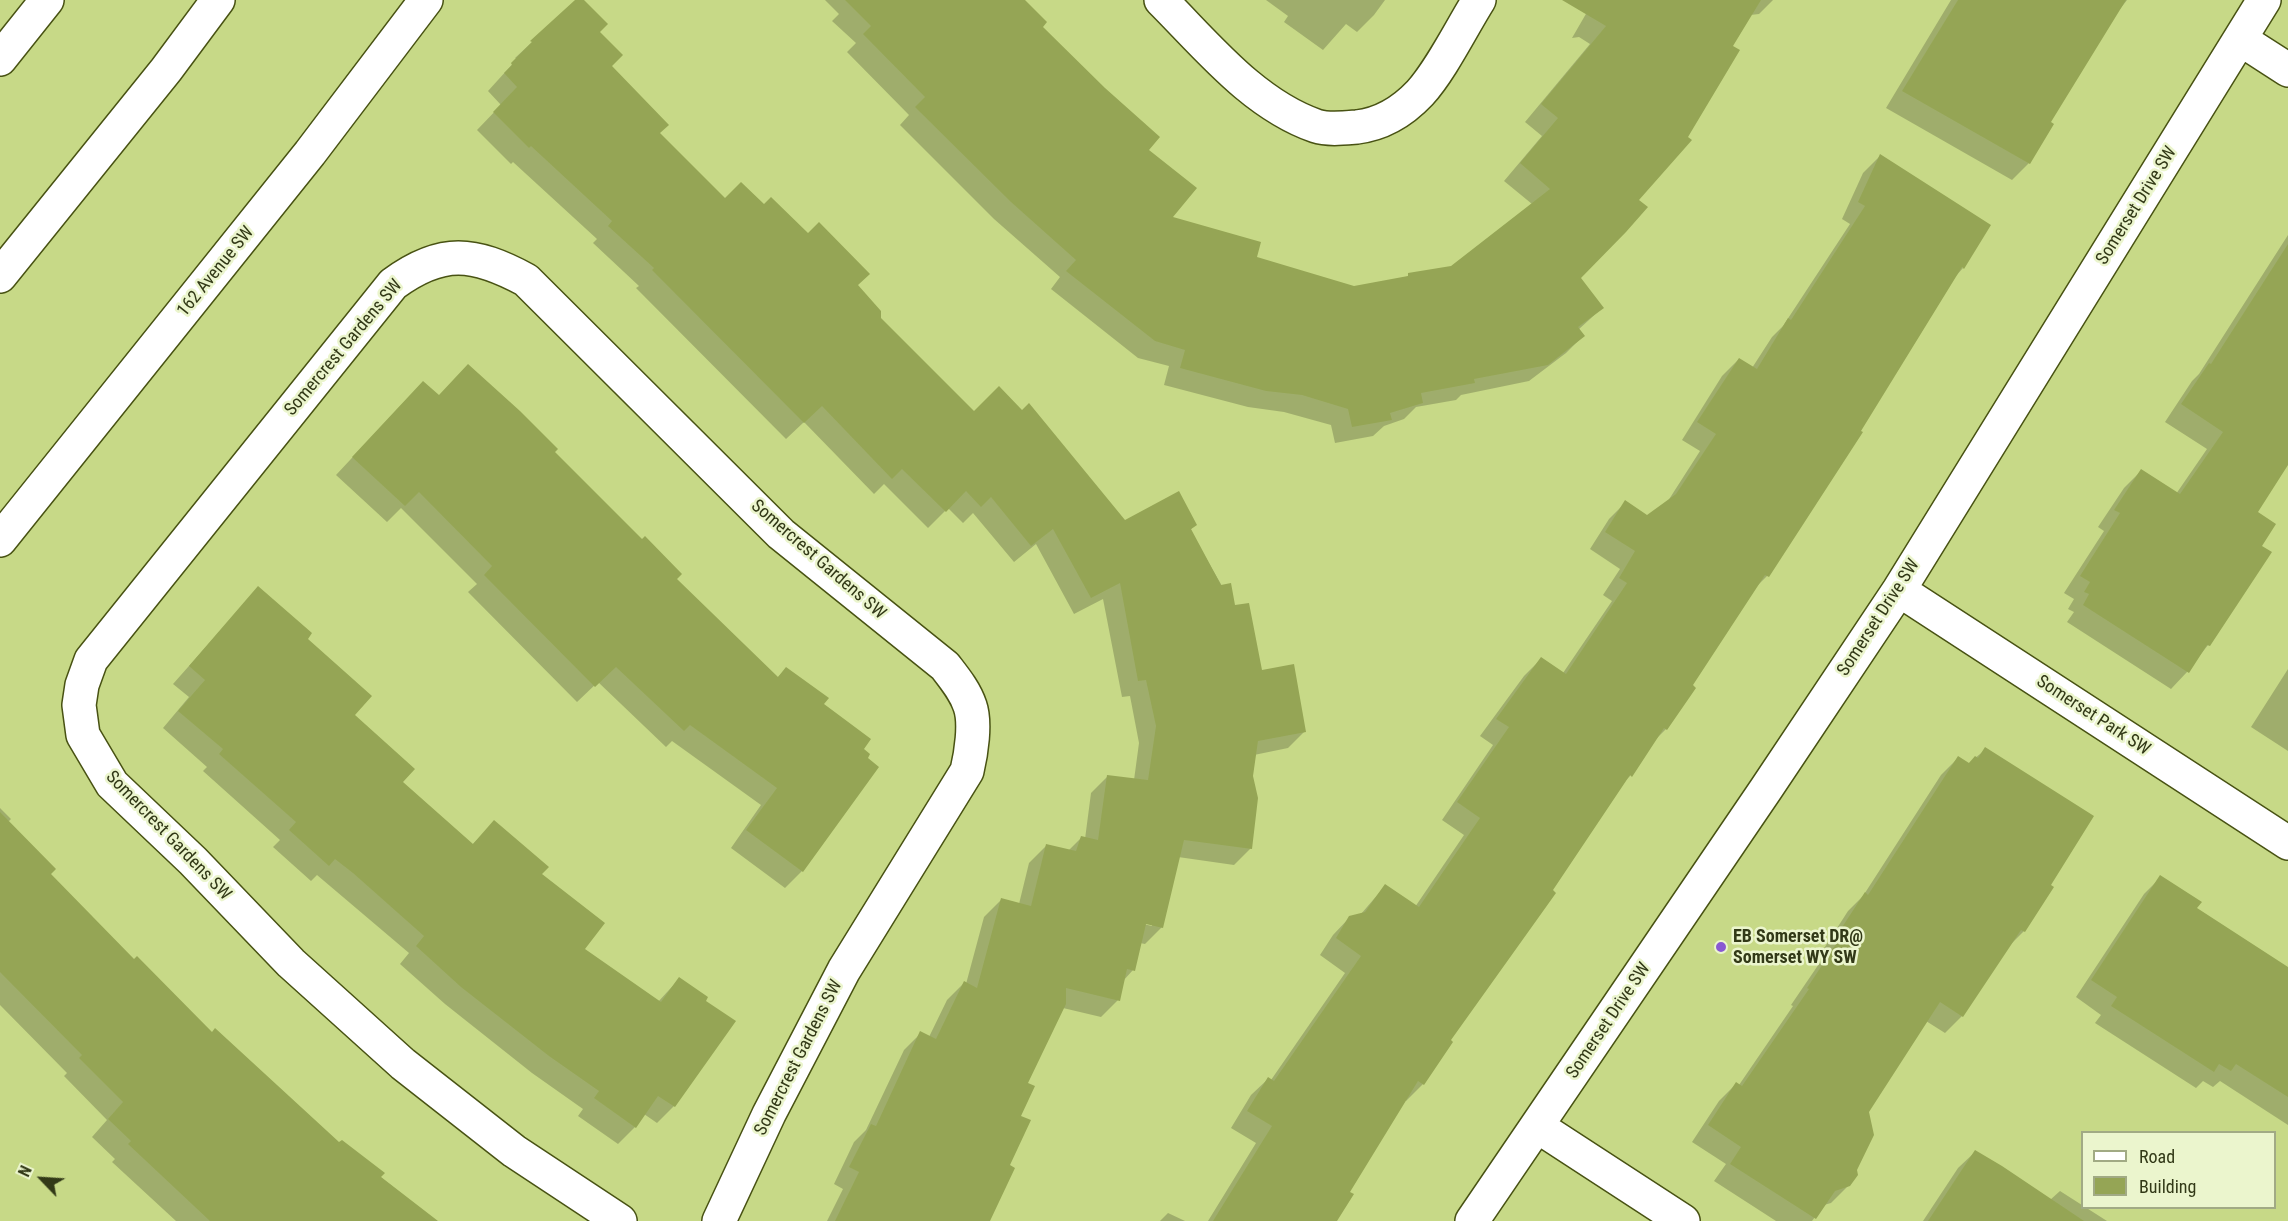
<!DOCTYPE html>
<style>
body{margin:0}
#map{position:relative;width:2288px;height:1221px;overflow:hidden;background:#c7d987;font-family:"Roboto Condensed",sans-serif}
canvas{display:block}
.legend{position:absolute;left:2081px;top:1131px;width:195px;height:78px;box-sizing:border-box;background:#ebf5cd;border:2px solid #a1aa84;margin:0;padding:8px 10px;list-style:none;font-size:18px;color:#323917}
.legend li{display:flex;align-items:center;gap:12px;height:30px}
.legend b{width:30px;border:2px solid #a1aa84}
.north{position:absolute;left:12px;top:1149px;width:60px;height:60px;-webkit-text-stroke:4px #ebf5cd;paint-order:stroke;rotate:295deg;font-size:16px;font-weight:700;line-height:24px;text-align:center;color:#323917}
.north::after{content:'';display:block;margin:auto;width:21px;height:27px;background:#323917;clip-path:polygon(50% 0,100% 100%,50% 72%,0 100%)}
</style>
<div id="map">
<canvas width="2288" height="1221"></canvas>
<ul class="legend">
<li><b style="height:8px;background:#fff"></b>Road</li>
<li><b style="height:16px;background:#95a555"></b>Building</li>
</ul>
<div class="north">N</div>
</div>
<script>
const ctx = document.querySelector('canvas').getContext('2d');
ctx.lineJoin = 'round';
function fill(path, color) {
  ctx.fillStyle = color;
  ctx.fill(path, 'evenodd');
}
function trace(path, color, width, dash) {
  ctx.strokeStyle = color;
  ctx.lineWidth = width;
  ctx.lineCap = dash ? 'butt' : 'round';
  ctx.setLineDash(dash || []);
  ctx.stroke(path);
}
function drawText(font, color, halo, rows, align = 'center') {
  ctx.font = font + ' "Roboto Condensed",sans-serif';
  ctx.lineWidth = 5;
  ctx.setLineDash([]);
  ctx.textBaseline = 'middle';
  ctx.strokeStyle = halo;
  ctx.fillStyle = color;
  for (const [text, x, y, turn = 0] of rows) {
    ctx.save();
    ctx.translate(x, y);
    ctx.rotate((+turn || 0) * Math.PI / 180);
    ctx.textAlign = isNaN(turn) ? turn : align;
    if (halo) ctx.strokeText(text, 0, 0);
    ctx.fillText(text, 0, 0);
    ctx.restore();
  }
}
const shadow = new Path2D(`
 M 577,0 L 582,0 L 598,32 L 610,66 L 658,133 L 725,200 L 856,285 L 880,319 L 974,413 L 1124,522 L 1196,525 L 1190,530 L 1234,607 L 1261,672 L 1305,731 L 1288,748 L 1254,755 L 1251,776 L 1251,848 L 1234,865 L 1178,857 L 1162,927 L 1145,944 L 1140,943 L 1133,970 L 1123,981 L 1118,1000 L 1101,1017 L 1063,1008 L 1026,1084 L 1008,1166 L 988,1221 L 827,1221 L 843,1189 L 834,1184 L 854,1142 L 866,1130 L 904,1050 L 921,1033 L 929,1037 L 947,1000 L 964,983 L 966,984 L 984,917 L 1001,900 L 1019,904 L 1029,863 L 1046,846 L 1068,851 L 1081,838 L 1085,839 L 1091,793 L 1108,776 L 1134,780 L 1139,743 L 1130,696 L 1122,697 L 1103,599 L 1074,614 L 1036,544 L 1014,562 L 973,513 L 963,523 L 948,508 L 928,528 L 884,484 L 874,494 L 804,422 L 786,439 L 636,288 L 639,286 L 593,243 L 597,239 L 513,162 L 511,164 L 477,130 L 501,105 L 488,91 L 517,59 L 515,58 ZM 1139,923 L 1152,923 L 1152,926 Z
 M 825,0 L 1023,0 L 1041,27 L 1147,150 L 1170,218 L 1255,258 L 1354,288 L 1405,278 L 1409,275 L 1451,268 L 1532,204 L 1504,181 L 1542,136 L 1525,122 L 1590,44 L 1579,37 L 1572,38 L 1594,0 L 1773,0 L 1759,14 L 1692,22 L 1637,200 L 1579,278 L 1602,308 L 1578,330 L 1583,336 L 1566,353 L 1529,381 L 1461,395 L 1456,400 L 1416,407 L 1404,419 L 1384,426 L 1373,436 L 1335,443 L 1331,425 L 1284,412 L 1248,407 L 1164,385 L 1169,366 L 1138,358 L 1051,289 L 1060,277 L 994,219 L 900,125 L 909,115 L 847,52 L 856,43 L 832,21 L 839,14 Z
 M 1266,0 L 1385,0 L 1374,15 L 1357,32 L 1346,24 L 1323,50 L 1284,22 L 1288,16 Z
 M 1951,0 L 2127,0 L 2114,17 L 2049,123 L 2029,163 L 2012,180 L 1886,108 Z
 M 1880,156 L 1963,268 L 1955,277 L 1859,432 L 1861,433 L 1767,576 L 1753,590 L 1691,686 L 1666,729 L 1653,742 L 1630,776 L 1622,784 L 1448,1040 L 1451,1042 L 1423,1084 L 1406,1101 L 1404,1100 L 1348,1192 L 1335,1221 L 1208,1221 L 1256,1143 L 1231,1128 L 1251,1095 L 1268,1079 L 1271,1080 L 1345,973 L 1320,955 L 1333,935 L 1350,917 L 1361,914 L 1385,886 L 1415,907 L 1464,835 L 1442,820 L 1493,745 L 1480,736 L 1524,676 L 1541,659 L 1563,673 L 1612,601 L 1603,595 L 1620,569 L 1590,549 L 1609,519 L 1626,502 L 1647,517 L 1666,504 L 1700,451 L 1682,440 L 1722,376 L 1739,359 L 1752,368 L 1772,337 L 1783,326 L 1850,224 L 1842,219 L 1863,173 Z
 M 2288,235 L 2288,462 L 2256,512 L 2260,546 L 2208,645 L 2187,672 L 2171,689 L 2067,622 L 2074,612 L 2068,609 L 2074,599 L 2064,593 L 2104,531 L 2098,527 L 2124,488 L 2141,471 L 2176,494 L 2207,449 L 2165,422 L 2192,381 L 2199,374 Z
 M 438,397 L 553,452 L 675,579 L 777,678 L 786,669 L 822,705 L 861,750 L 802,871 L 785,888 L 731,848 L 761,805 L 672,741 L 666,747 L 598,682 L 577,702 L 468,592 L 477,584 L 401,508 L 387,522 L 336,475 L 406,400 Z
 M 258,588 L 305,639 L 353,715 L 401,782 L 472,845 L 494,822 L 540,874 L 582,949 L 658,1002 L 679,979 L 704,1001 L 734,1022 L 674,1106 L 657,1123 L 644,1114 L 635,1127 L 618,1144 L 578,1116 L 583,1109 L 532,1073 L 445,1004 L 400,964 L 409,953 L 317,875 L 311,881 L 273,847 L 280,840 L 203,771 L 207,767 L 163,728 L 189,697 L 173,684 Z
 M 2288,669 L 2288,751 L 2251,727 Z
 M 1986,749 L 2049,885 L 2052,888 L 2024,931 L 2009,946 L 1962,1016 L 1945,1033 L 1926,1021 L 1867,1112 L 1849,1185 L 1831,1203 L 1824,1205 L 1812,1221 L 1776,1221 L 1714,1181 L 1726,1164 L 1692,1142 L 1719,1101 L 1736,1084 L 1739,1085 L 1793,1006 L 1791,1005 L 1825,955 L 1821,953 L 1848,911 L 1863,896 L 1941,775 L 1958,758 L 1968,764 Z
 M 0,808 L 11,819 L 8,822 L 49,874 L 134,961 L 212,1034 L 339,1144 L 436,1221 L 176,1221 L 112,1162 L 115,1159 L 92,1137 L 107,1120 L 64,1076 L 67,1073 L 0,1005 Z
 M 2161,877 L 2195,909 L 2288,969 L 2288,1125 L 2220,1081 L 2213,1087 L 2203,1081 L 2196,1088 L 2095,1023 L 2101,1015 L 2076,997 L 2144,894 Z
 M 1975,1152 L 2050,1200 L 2060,1191 L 2107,1221 L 1923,1221 L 1958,1168 Z
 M 1168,1213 L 1185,1221 L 1160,1221 Z`);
const building = new Path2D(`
 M 575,0 L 584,0 L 608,24 L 600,32 L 623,55 L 612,66 L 669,125 L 660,133 L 725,198 L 741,182 L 764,204 L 771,197 L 808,233 L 819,222 L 870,274 L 858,285 L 881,311 L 881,318 L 974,411 L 999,386 L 1022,410 L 1029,403 L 1125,520 L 1179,491 L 1197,525 L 1191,529 L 1221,585 L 1231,583 L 1235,605 L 1249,603 L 1262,670 L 1294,664 L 1306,732 L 1258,741 L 1253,776 L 1258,798 L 1252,849 L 1184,840 L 1163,928 L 1146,924 L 1135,971 L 1127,969 L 1120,1001 L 1066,988 L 1066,1004 L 1028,1083 L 1035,1086 L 1021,1116 L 1031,1120 L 1010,1165 L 1015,1168 L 990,1221 L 835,1221 L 859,1172 L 849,1167 L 871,1124 L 876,1126 L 920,1031 L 936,1039 L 964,981 L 977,988 L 1001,898 L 1031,906 L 1046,844 L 1076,851 L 1081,836 L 1098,840 L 1107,775 L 1148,780 L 1156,726 L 1146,680 L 1138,681 L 1120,583 L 1091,598 L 1053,529 L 1031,546 L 991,497 L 981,507 L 966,491 L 946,512 L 902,469 L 892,479 L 822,406 L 804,423 L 652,270 L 654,268 L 608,226 L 612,221 L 531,146 L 529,148 L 493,112 L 517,87 L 504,73 L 512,65 L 511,63 L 532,42 L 530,41 Z
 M 845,0 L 1025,0 L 1047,22 L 1043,27 L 1105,88 L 1160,137 L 1149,150 L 1197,188 L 1173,217 L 1261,242 L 1257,257 L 1354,286 L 1408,276 L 1408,273 L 1451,266 L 1550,189 L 1520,163 L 1558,118 L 1541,104 L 1606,26 L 1562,0 L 1761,0 L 1733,46 L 1740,50 L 1688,137 L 1692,140 L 1639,200 L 1648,207 L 1626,232 L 1581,278 L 1604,308 L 1578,327 L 1585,336 L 1548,365 L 1474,379 L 1475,383 L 1421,393 L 1423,403 L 1390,413 L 1392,420 L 1352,427 L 1348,409 L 1302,395 L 1266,391 L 1180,368 L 1185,350 L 1155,341 L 1066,271 L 1076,260 L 1011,202 L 915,107 L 925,97 L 863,34 L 871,26 Z
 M 1958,0 L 2126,0 L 2051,122 L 2054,124 L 2030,164 L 1902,91 Z
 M 1880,154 L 1991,225 L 1964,269 L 1962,267 L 1861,431 L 1863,432 L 1769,577 L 1765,575 L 1693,685 L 1696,688 L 1667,730 L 1664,728 L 1632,777 L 1630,775 L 1553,890 L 1556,893 L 1451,1040 L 1453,1042 L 1424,1085 L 1418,1081 L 1350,1192 L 1354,1194 L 1337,1221 L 1213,1221 L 1272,1126 L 1247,1111 L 1268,1077 L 1274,1081 L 1361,956 L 1336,938 L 1349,916 L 1365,912 L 1385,884 L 1419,907 L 1480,818 L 1457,802 L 1509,727 L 1496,719 L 1541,657 L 1566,674 L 1627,583 L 1619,578 L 1635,551 L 1605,532 L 1625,500 L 1647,515 L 1676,494 L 1716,434 L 1697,422 L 1739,358 L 1757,369 L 1788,318 L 1791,320 L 1865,206 L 1858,202 Z
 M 2288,244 L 2288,465 L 2258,512 L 2276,524 L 2262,546 L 2272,552 L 2210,646 L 2207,645 L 2189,673 L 2083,605 L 2089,594 L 2084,592 L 2090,582 L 2080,576 L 2120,513 L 2114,510 L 2141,469 L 2180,494 L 2223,432 L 2181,404 L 2209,363 L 2211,364 Z
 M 468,364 L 520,411 L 558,449 L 555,452 L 642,539 L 645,536 L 682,574 L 677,579 L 778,677 L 786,667 L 829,698 L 824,704 L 871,739 L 864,749 L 870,754 L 868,758 L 879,767 L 803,872 L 746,830 L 777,788 L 690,725 L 684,731 L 616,667 L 595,687 L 484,575 L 492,566 L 419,492 L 405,506 L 352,457 L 423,381 L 439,395 Z
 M 258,586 L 312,633 L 308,639 L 372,696 L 355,715 L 415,769 L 403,782 L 473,844 L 494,820 L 549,867 L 542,874 L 605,923 L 585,949 L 661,1002 L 679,977 L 708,997 L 706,1001 L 736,1021 L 675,1107 L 658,1096 L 636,1128 L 594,1098 L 599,1091 L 549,1056 L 461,987 L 416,946 L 424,936 L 353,873 L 335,859 L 329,866 L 289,830 L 296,822 L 219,754 L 223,749 L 178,711 L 205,680 L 189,666 Z
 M 1985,747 L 2094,816 L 2051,885 L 2054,887 L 2025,932 L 2021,930 L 1963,1017 L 1940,1002 L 1869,1112 L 1874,1135 L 1857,1170 L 1858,1175 L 1850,1186 L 1835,1191 L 1816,1219 L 1730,1164 L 1741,1147 L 1708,1125 L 1736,1082 L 1742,1086 L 1809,989 L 1807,988 L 1840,938 L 1837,935 L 1865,892 L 1868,895 L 1958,756 L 1969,763 L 1975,756 L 1978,758 Z
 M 0,812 L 56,869 L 51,874 L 134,959 L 137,956 L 212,1032 L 215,1028 L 339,1142 L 342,1140 L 385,1173 L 381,1177 L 438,1221 L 210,1221 L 128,1144 L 131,1141 L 108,1119 L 123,1102 L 79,1058 L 82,1055 L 0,972 Z
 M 2160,875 L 2202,902 L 2197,908 L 2288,967 L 2288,1097 L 2236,1064 L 2231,1071 L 2219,1064 L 2214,1072 L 2111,1006 L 2117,997 L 2091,980 Z
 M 1975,1150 L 2002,1166 L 2084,1221 L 1928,1221 Z`);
const minor = new Path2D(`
 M 1161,0 C 1207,46 1253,104 1316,126 C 1328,130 1345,128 1357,127 C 1382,124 1403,111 1420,93 C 1441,70 1462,27 1479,0
 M 2240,39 L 2288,70
 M 0,59 L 47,0
 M 1899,590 L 2288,843
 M 1537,1126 L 1683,1221
 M 620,1221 L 514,1151 L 403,1064 L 291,963 L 193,861 L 112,784 L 83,735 L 79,705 L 82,685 L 91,660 L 393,284 C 442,248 474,252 526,280 L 781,534 L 945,666 C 955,679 965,691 970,706 C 976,723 971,754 967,771 L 844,970 L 769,1114 L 719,1221
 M 1472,1221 L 1766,789 L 1899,590 L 2264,0`);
const major = new Path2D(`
 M 0,276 L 166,70 L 218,0
 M 0,540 L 310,153 L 426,0`);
const markers = [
 [1721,947,6,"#8959d2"]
];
const streetNames = [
 ["Somerset Drive SW",2137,206,-58],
 ["162 Avenue SW",216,272,-51],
 ["Somercrest Gardens SW",344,348,-50],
 ["Somercrest Gardens SW",818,560,41],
 ["Somerset Drive SW",1879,618,-57],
 ["Somerset Park SW",2093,716,33],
 ["Somercrest Gardens SW",168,836,46],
 ["Somerset Drive SW",1609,1021,-56],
 ["Somercrest Gardens SW",799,1058,-63]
];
const poiNames = [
 ["EB Somerset DR@",1733,937],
 ["Somerset WY SW",1733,958]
];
fill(shadow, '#0003');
fill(building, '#95a555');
trace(minor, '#485213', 36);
trace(major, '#485213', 36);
trace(minor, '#fff', 33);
trace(major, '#fff', 33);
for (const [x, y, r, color] of markers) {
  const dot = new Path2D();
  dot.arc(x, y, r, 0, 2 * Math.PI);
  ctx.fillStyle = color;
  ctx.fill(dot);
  trace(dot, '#ebf5cd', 2);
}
drawText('18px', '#323917', '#ebf5cd', streetNames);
drawText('bold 18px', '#323917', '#ebf5cd', poiNames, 'left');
</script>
